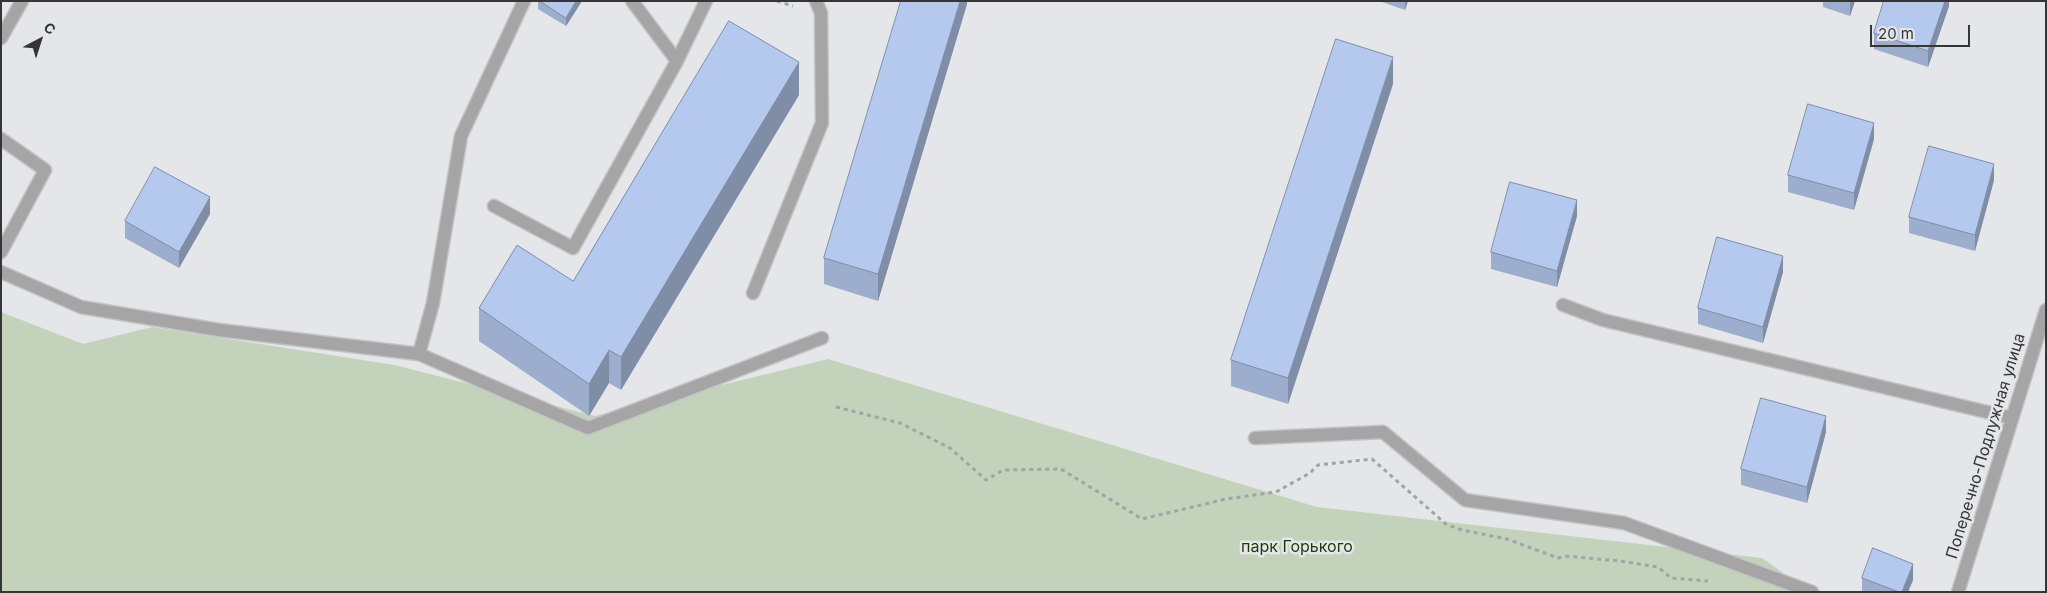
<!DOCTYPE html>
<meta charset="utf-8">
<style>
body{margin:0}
#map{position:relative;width:2047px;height:593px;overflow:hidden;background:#e4e6ea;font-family:Inter,sans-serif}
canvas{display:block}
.frame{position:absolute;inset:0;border:2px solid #353537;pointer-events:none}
.north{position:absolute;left:15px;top:15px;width:50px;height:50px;-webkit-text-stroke:4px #e4e6ea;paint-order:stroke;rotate:40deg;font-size:14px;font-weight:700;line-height:20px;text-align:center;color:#353537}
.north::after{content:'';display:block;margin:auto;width:18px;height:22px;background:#353537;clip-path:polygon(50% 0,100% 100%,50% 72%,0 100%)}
.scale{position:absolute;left:1870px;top:25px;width:100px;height:22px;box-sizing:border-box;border:2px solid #353537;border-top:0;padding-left:6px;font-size:15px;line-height:18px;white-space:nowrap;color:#353537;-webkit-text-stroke:4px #e4e6ea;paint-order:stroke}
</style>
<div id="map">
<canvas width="2047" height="593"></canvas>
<div class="frame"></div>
<div class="north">С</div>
<div class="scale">20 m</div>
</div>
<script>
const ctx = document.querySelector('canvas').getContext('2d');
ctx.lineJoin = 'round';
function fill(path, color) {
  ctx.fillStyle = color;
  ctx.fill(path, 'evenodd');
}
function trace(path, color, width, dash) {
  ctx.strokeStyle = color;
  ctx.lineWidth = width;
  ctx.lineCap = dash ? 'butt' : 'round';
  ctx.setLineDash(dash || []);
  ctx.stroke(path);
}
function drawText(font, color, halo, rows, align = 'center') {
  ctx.font = font + ' Inter,sans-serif';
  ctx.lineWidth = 5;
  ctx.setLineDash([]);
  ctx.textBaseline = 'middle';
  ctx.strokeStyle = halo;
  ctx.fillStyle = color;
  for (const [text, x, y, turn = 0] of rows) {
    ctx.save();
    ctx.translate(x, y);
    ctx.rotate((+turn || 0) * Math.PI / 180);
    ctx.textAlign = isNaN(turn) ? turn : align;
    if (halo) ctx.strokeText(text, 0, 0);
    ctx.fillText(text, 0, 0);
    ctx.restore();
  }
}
const green = new Path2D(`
 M 1,312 L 83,344 L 152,327 L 394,365 L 595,416 L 828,359 L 1317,507 L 1762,558 L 1810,592 L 1,592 Z`);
const path = new Path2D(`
 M 777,1 L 793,6
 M 836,407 L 900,423 L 950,448 L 986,480 L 1003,470 L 1061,469 L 1142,519 L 1226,499 L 1276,492 L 1310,473 L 1318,465 L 1372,459 L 1447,525 L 1462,530 L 1507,539 L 1558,558 L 1565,556 L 1620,561 L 1658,567 L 1671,578 L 1708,581`);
const service = new Path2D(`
 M 632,1 L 677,61
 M 1,38 L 22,1
 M 1,139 L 45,170 L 1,252
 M 494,206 L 573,248 L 677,61 L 706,1
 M 1,272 L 81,307 L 219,330 L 419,354 L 588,428 L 822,338
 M 753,293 L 822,123 L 821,13 L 816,1
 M 1563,305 L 1603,320 L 2012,418
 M 419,354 L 433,303 L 461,136 L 524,1
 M 1255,438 L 1383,432 L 1465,500 L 1624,523 L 1812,592`);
const minor = new Path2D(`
 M 1958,592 L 2046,310`);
const wall = new Path2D(`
 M 538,1 L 582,1 L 566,26 L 538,9 Z
 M 967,1 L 967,4 L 878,301 L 824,284 L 824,258 Z
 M 1379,1 L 1408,1 L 1405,10 Z
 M 1823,1 L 1855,1 L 1850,16 L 1823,7 Z
 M 1949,1 L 1949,6 L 1928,67 L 1874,49 L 1874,33 Z
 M 1393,84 L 1288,404 L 1231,386 L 1231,360 Z
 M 799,95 L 621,390 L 609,383 L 589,416 L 479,341 L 479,308 L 573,281 Z
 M 1874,139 L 1854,210 L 1788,192 L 1788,175 Z
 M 1994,180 L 1975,251 L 1909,233 L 1909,217 Z
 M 210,214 L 179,268 L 125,238 L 125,221 Z
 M 1577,216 L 1557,287 L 1491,269 L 1491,252 Z
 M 1783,272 L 1763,343 L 1698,324 L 1698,308 Z
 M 1826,432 L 1807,503 L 1741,485 L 1741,469 Z
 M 1862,578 L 1913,580 L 1908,592 L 1862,592 Z`);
const shadedWall = new Path2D(`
 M 576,1 L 582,1 L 566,26 L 566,18 Z
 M 960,1 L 967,1 L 967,4 L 878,301 L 878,274 Z
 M 1405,1 L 1408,1 L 1405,10 Z
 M 1850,1 L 1855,1 L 1850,16 Z
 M 1945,1 L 1949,1 L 1949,6 L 1928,67 L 1928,51 Z
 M 1393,57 L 1393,84 L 1288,404 L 1288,378 Z
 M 799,62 L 799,95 L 621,390 L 621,357 Z
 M 1874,123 L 1874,139 L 1854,210 L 1854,193 Z
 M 1994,164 L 1994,180 L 1975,251 L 1975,235 Z
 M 210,197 L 210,214 L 179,268 L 179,252 Z
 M 1577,200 L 1577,216 L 1557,287 L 1557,271 Z
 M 1783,256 L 1783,272 L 1763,343 L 1763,327 Z
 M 609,350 L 609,383 L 589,416 L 589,384 Z
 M 1826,416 L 1826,432 L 1807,503 L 1807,487 Z
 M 1913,564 L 1913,580 L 1908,592 L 1902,592 Z`);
const building = new Path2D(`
 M 540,1 L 576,1 L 566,18 Z
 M 901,1 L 960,1 L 878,274 L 824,258 Z
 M 1884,1 L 1945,1 L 1928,51 L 1874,33 Z
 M 729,21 L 799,62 L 621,357 L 609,350 L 589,384 L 479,308 L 517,245 L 573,281 Z
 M 1336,39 L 1393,57 L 1288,378 L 1231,360 Z
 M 1808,104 L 1874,123 L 1854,193 L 1788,175 Z
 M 1929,146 L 1994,164 L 1975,235 L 1909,217 Z
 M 155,167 L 210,197 L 179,252 L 125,221 Z
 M 1510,182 L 1577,200 L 1557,271 L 1491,252 Z
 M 1717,237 L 1783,256 L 1763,327 L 1698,308 Z
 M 1761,398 L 1826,416 L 1807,487 L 1741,469 Z
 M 1873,548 L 1913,564 L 1902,592 L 1899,592 L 1862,578 Z`);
const streetNames = [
 ["Поперечно-Подлужная улица",1986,446,-73]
];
const parkNames = [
 ["парк Горького",1297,547]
];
fill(green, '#c3d2ba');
trace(service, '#c1c3c6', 15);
trace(minor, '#c1c3c6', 15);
trace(path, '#a2a3a7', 3, [4, 4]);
trace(service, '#a6a4a4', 12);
trace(minor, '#a6a4a4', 12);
fill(wall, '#9cadcd');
fill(shadedWall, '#7f8da7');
fill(building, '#b5c9ee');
trace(building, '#7f8da7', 1);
drawText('16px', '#353537', '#e4e6ea', streetNames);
drawText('16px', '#1e3902', '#e4e6ea', parkNames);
</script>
